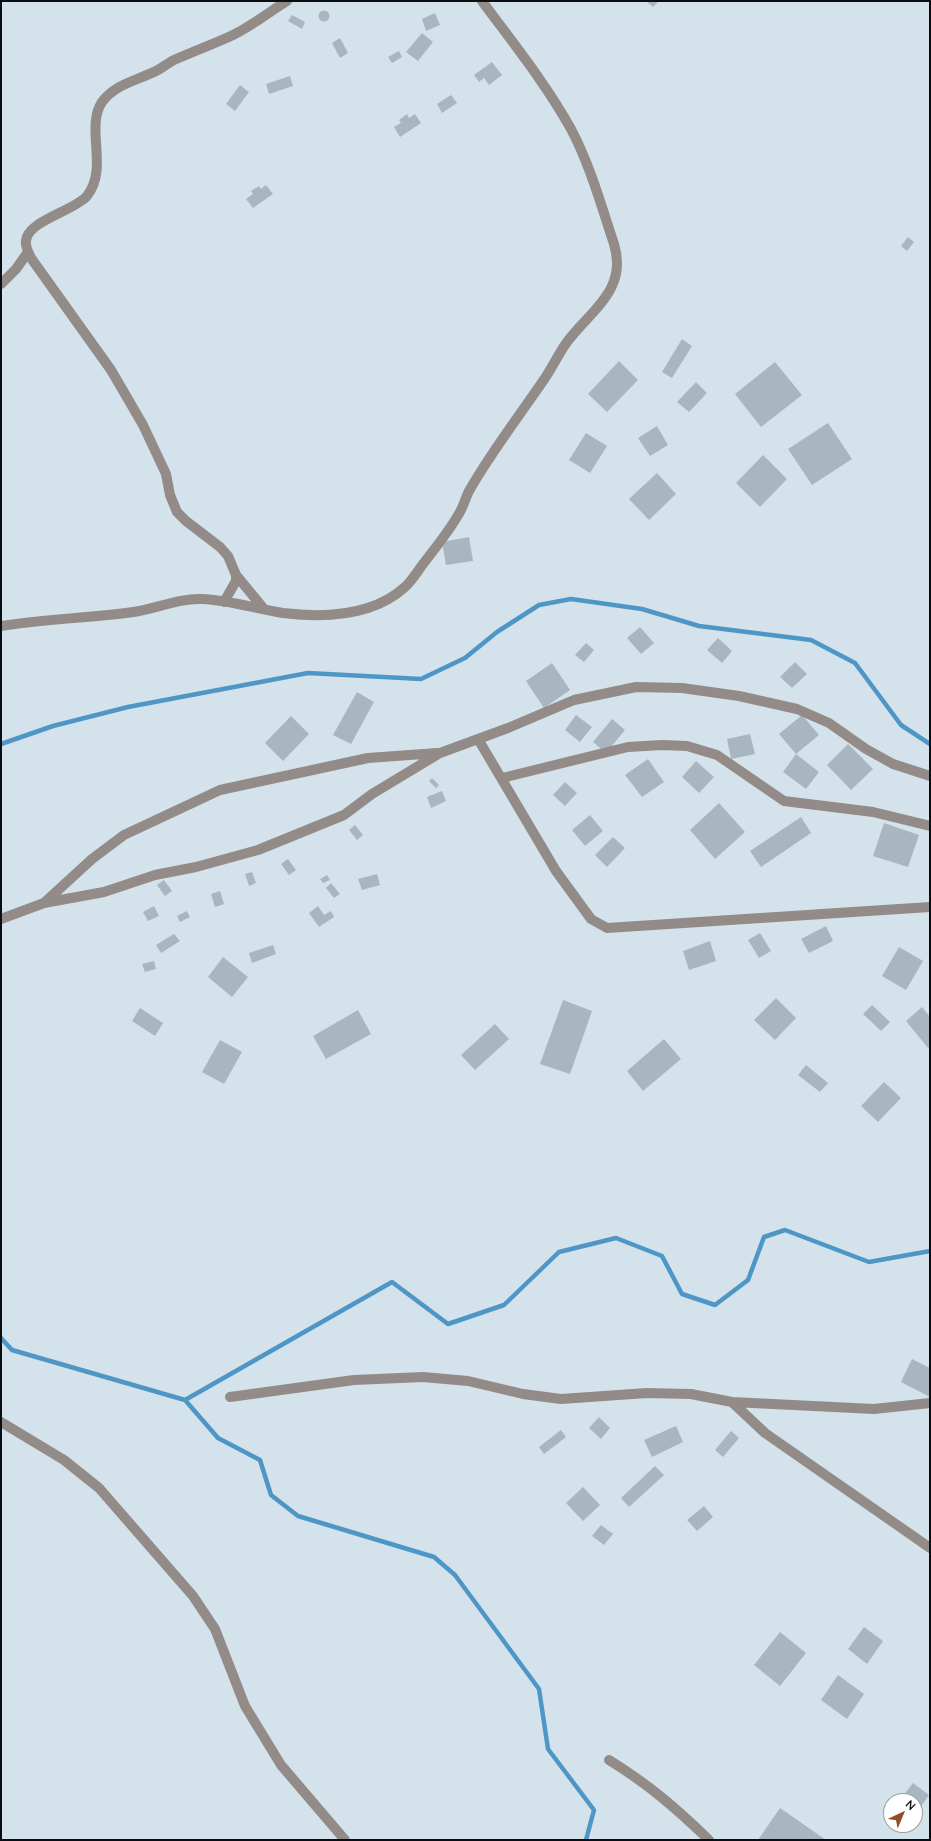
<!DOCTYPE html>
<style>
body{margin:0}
#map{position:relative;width:931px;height:1841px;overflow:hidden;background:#d4e2ec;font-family:Lato,sans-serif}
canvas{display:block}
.frame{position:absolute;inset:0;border:2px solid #0a0e12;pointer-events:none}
.north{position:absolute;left:883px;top:1793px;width:40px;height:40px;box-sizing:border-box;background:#fff;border:1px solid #9d9fa0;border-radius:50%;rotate:44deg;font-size:11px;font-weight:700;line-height:16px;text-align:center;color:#0a0e12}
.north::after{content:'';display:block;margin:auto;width:14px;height:18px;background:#944e26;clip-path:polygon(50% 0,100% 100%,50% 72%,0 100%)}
</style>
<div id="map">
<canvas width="931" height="1841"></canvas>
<div class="frame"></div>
<div class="north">N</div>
</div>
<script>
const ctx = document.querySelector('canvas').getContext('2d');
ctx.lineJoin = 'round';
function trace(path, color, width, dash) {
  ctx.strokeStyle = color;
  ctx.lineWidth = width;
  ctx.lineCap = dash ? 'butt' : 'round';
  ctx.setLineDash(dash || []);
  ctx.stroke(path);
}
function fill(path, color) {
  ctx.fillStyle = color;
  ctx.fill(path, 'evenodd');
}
const stream = new Path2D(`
 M 1,744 L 53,726 L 128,707 L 308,673 L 421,679 L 465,658 L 497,632 L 539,605 L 571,599 L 642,609 L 699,626 L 811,640 L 855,663 L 901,725 L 930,744
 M 1,1338 L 12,1350 L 185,1400 L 392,1282 L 448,1324 L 504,1305 L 559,1252 L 616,1238 L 662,1256 L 682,1294 L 715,1305 L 748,1280 L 764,1237 L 785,1230 L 869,1262 L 930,1251
 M 185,1400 L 218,1438 L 260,1460 L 271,1495 L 298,1516 L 434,1557 L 455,1575 L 539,1689 L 548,1749 L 594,1810 L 586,1840`);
const building = new Path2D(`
 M 646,1 L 659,1 L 653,7 Z
 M318.5 16a5.5 5.5 0 1 1 11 0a5.5 5.5 0 1 1-11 0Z
 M 435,13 L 440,25 L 426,31 L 422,19 Z
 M 292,15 L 305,22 L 302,29 L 288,21 Z
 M 422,33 L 433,42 L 418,61 L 406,52 Z
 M 340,38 L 348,53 L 340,58 L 332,43 Z
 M 399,51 L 402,57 L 392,63 L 388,57 Z
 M 492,62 L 502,75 L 489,85 L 484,78 L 479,82 L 474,75 Z
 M 290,76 L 293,86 L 269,94 L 266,84 Z
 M 240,85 L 249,92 L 235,111 L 226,104 Z
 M 451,95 L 457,103 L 442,113 L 437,104 Z
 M 407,114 L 409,118 L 415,114 L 421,123 L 400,137 L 394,127 L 401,123 L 399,120 Z
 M 266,185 L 273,194 L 253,208 L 246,199 L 253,194 L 251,191 L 259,186 L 261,189 Z
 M 908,237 L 914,242 L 907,251 L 901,246 Z
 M 682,339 L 692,346 L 672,378 L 662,372 Z
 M 619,361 L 638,380 L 607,412 L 588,394 Z
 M 775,362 L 802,395 L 761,427 L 735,394 Z
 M 696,382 L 707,393 L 689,412 L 677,402 Z
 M 828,423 L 852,459 L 812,485 L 788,449 Z
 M 657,426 L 668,445 L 650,456 L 638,438 Z
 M 586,433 L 607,446 L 590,473 L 569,460 Z
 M 763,455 L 787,479 L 760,507 L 736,483 Z
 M 657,473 L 676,494 L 649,520 L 629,499 Z
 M 469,537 L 473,561 L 446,565 L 442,542 Z
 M 640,627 L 654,643 L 641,654 L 627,638 Z
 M 718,638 L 732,651 L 722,663 L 707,650 Z
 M 586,643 L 594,650 L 584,662 L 575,655 Z
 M 795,662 L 807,674 L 792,688 L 780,677 Z
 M 552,663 L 570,690 L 544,708 L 526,681 Z
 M 357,692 L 374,702 L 351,744 L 333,735 Z
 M 576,715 L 592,727 L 580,742 L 565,730 Z
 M 802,715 L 819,735 L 796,754 L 779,734 Z
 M 291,716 L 309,734 L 283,761 L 265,743 Z
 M 612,719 L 625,730 L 606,753 L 593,742 Z
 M 750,734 L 755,754 L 731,759 L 727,739 Z
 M 848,744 L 873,769 L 851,790 L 827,765 Z
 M 796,754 L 819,772 L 806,789 L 783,772 Z
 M 648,759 L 664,782 L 642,797 L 625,775 Z
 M 696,761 L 714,777 L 699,793 L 682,777 Z
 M 432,778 L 439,785 L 436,788 L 429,781 Z
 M 565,782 L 577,793 L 565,806 L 553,795 Z
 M 442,791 L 446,801 L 431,808 L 427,797 Z
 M 719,803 L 745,832 L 715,859 L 690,830 Z
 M 590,815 L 603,831 L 585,846 L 572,830 Z
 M 801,817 L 811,833 L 761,867 L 750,851 Z
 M 884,823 L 919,835 L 908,867 L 873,856 Z
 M 355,825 L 363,835 L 357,840 L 349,830 Z
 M 613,837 L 625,848 L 607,867 L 595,855 Z
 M 288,859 L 296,870 L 289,875 L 281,864 Z
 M 252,872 L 256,883 L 249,886 L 245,874 Z
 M 377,874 L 380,885 L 362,890 L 358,879 Z
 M 327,875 L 330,880 L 323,883 L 320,879 Z
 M 164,880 L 172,891 L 165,896 L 157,885 Z
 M 331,883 L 340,894 L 334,898 L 326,888 Z
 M 220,891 L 224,904 L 215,907 L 211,894 Z
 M 154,906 L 159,916 L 148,921 L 143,912 Z
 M 318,906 L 324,915 L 331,911 L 334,917 L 319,927 L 309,913 Z
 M 187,911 L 190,917 L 180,922 L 177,916 Z
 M 826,926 L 833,941 L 809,953 L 801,939 Z
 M 760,933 L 771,951 L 759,958 L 748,940 Z
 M 174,934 L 180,941 L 161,953 L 156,945 Z
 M 710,941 L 716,961 L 689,970 L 683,951 Z
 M 273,945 L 276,954 L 252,963 L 249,953 Z
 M 899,947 L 923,961 L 906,990 L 882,976 Z
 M 223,957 L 248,977 L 232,997 L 208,977 Z
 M 154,961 L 156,969 L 145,972 L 142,964 Z
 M 776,998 L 796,1018 L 775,1040 L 754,1020 Z
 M 563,1000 L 592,1011 L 570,1074 L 540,1064 Z
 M 872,1005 L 890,1022 L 881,1031 L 863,1014 Z
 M 922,1007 L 930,1017 L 930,1046 L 928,1048 L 906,1021 Z
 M 140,1008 L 163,1023 L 155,1036 L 132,1021 Z
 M 358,1010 L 371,1034 L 326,1059 L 313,1036 Z
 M 495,1024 L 509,1039 L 475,1070 L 461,1055 Z
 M 664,1039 L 681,1059 L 643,1091 L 627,1071 Z
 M 220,1040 L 242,1052 L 224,1084 L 202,1072 Z
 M 806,1065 L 828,1083 L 820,1092 L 798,1075 Z
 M 884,1082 L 901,1098 L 878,1122 L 861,1106 Z
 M 912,1359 L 930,1368 L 930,1397 L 901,1382 Z
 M 599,1417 L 610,1428 L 601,1439 L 589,1428 Z
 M 676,1426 L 683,1442 L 652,1457 L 644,1440 Z
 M 561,1430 L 566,1437 L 544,1454 L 539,1447 Z
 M 731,1431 L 739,1438 L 723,1457 L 715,1450 Z
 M 655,1466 L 664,1475 L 629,1507 L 621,1498 Z
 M 583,1487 L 600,1505 L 583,1521 L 566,1503 Z
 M 704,1506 L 713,1517 L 697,1531 L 687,1520 Z
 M 601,1525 L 613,1534 L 604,1545 L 592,1536 Z
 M 864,1627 L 883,1641 L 867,1664 L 848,1649 Z
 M 780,1632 L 806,1653 L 780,1686 L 754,1665 Z
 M 838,1675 L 864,1694 L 847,1719 L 821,1700 Z
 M 913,1783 L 929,1795 L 915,1815 L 915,1801 L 899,1801 Z
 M 780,1808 L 826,1840 L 758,1840 Z
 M 891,1812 L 891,1824 L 885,1819 Z
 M 893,1825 L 907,1825 L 902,1832 Z`);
const minor = new Path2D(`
 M 1,284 L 16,269 L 28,252
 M 236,575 L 264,609
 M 224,602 L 236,581 L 236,575 L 228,556 L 220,547 L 186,521 L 177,512 L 170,495 L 166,474 L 143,425 L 111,370 L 31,258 C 29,253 25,247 26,241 C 27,221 74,211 87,196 C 109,168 85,128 102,102 C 115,84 138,80 156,71 C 162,68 168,63 174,60 C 194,51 214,44 233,35 C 252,26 269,12 287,1
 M 1,626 C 45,619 89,618 133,612 C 156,609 178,598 202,599 C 230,600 256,609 283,613 C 324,618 373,616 405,587 C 412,581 417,572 423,564 C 436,547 451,529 461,510 C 464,504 466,497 469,491 C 491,452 520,415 545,378 C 553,366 559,353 567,342 C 591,310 628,290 614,244 C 601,205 590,165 571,129 C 546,84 513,43 482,1
 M 478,739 L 556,871 L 591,919 L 607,928 L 930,907
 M 502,778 L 628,747 L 662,745 L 687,746 L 717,755 L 784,801 L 873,812 L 930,826
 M 44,903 L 92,859 L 124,835 L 220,790 L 368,758 L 437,753
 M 1,919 L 44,903 L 104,892 L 155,875 L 196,867 L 258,850 L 344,815 L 372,794 L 440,753 L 508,728 L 574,700 L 636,687 L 682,688 L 739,696 L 797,709 L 829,723 L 866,749 L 893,764 L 930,776
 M 230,1397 L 354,1380 L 423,1377 L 468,1381 L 523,1394 L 561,1399 L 647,1393 L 691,1394 L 732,1402 L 874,1409 L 930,1403
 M 732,1402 L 765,1433 L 930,1548
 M 1,1422 L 64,1460 L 99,1488 L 193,1596 L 215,1629 L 245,1706 L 281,1765 L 345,1840
 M 609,1760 C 648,1784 676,1808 709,1840`);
trace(stream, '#4e96c6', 4.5);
fill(building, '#a9b6c0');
trace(minor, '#928b88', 10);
</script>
